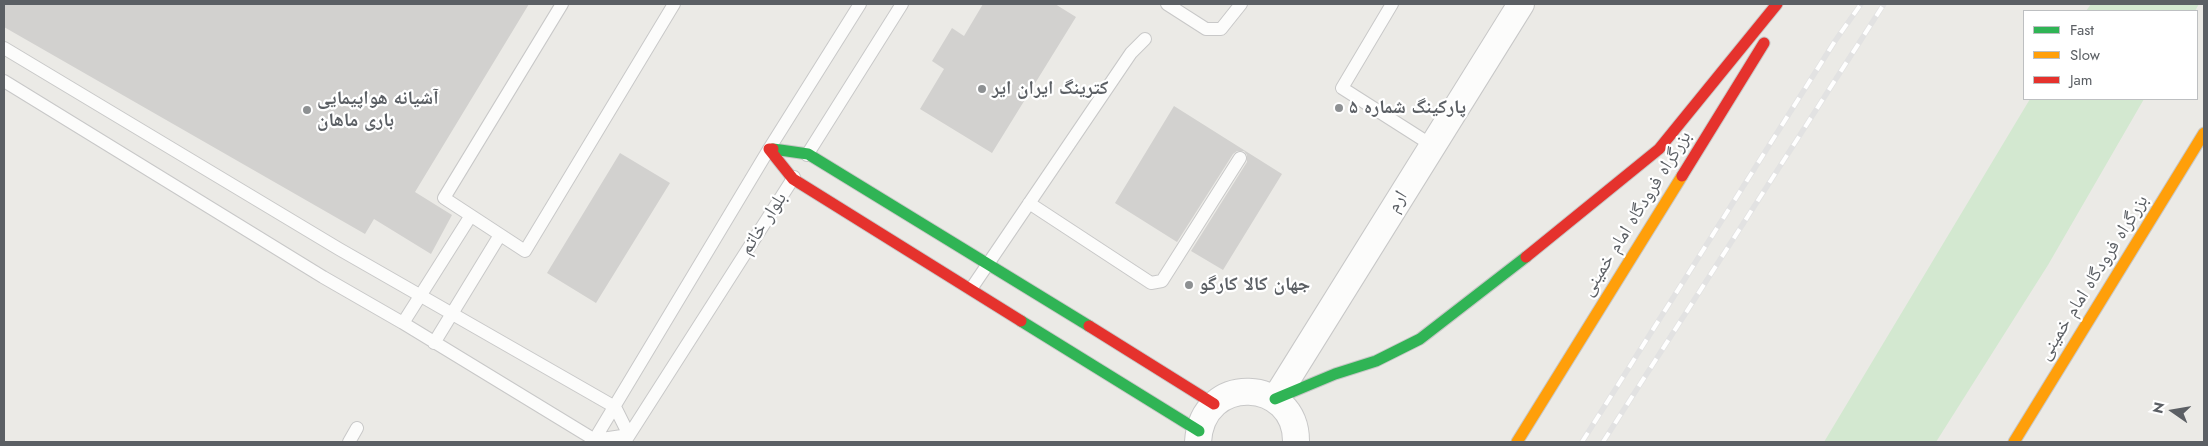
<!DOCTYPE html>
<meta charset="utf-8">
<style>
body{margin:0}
#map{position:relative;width:2208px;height:446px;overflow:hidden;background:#ebeae6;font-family:Jost,sans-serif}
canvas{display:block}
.frame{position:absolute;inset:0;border:5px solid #5b5f64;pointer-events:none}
.legend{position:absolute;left:2023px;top:10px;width:175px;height:90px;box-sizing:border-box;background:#fff;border:1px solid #bdbfc1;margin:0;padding:6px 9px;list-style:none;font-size:15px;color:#5b5f64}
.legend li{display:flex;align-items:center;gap:10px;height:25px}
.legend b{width:25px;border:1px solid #bdbfc1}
.north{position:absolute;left:2148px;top:386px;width:50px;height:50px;-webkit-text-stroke:4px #fff;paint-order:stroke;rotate:283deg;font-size:14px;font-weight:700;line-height:20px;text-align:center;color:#5b5f64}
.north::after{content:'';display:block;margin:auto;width:18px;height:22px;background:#5b5f64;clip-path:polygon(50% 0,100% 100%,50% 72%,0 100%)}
</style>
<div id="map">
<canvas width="2208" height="446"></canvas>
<div class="frame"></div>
<ul class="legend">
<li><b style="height:6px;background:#30b455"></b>Fast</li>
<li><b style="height:6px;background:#ff9f0a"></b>Slow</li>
<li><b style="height:6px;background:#e5322d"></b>Jam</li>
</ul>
<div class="north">N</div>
</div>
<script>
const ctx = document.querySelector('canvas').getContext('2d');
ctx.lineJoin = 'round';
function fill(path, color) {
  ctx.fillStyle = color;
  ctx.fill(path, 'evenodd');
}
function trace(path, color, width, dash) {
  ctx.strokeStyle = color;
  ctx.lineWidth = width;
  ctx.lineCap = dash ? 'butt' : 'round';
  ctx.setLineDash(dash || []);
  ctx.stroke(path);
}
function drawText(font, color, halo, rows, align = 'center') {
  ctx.font = font + ' Jost,"Noto Naskh Arabic",sans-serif';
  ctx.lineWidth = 4.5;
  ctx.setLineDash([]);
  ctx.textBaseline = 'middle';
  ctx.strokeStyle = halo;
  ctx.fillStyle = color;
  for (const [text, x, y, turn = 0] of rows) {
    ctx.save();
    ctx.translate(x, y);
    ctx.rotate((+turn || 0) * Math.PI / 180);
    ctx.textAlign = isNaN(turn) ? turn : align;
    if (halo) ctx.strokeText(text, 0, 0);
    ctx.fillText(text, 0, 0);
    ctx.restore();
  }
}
const green = new Path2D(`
 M 2091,4 L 2199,4 L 2195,11 L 2086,11 Z
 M 2030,99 L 2144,99 L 2048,265 L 1936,442 L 1824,442 Z`);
const building = new Path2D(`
 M 4,4 L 529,4 L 415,192 L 452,215 L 431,254 L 374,219 L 365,234 L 4,27 Z
 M 983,4 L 1055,4 L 1076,17 L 992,153 L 920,109 L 944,69 L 932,61 L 952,28 L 964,36 Z
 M 1174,106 L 1282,174 L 1223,270 L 1191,251 L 1247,162 L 1247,155 L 1244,151 L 1237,151 L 1233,154 L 1177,242 L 1115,203 Z
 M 620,153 L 670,183 L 596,303 L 547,273 Z`);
const lane = new Path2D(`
 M 562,4 L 444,198 L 525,251 L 674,4
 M 1167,4 L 1206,29 L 1221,29 L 1241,4
 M 1392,4 L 1342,88 L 1433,146
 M 4,48 L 339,249 L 615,407 L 629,435 L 595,440 L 403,323 L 323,277 L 4,81
 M 807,155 L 902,4
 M 1029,203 L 1151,283 L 1162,281 L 1240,158
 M 971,289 L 1131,53 L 1145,39
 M 403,323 L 470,217
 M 434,343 L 500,235
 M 626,440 L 794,177
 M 349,442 L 357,428
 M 593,442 L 769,149 L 860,4`);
const street = new Path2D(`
 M 1275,399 L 1521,4
 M 1198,442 C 1202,372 1297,378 1296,442`);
const fast = new Path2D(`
 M 773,149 L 808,154 L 1089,326
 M 1021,321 L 1199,431
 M 1275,399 L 1335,374 L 1376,361 L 1420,339 L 1526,257`);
const slow = new Path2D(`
 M 1517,442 L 1682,176
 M 2014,442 L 2204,133`);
const jam = new Path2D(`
 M 773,149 L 769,149 L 793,179 L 1021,321
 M 1682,176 L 1764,43
 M 1526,257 L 1659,149 L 1777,4
 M 1089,326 L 1214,404`);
const rail = new Path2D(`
 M 1582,442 L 1835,41 L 1861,4
 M 1603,442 L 1884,4`);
const markers = [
 [982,89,5,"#8d9092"],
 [1339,108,5,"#8d9092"],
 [307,110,5,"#8d9092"],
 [1189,285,5,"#8d9092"]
];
const poiNames = [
 ["کترینگ ایران ایر",992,89],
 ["آشیانه هواپیمایی",317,99],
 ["باری ماهان",317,121],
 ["پارکینگ شماره ۵",1349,108],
 ["جهان کالا کارگو",1199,285]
];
const streetNames = [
 ["ارم",1398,202,-58],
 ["بزرگراه فرودگاه امام خمینی",1637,214,-58],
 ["بلوار خاتم",764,224,-57],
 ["بزرگراه فرودگاه امام خمینی",2094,278,-58]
];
fill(green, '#d3e8d0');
fill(building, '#d2d1cf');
trace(lane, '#c8c8c8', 14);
trace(street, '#c8c8c8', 28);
trace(fast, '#c7c7c6', 13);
trace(slow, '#c7c7c6', 13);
trace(jam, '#c7c7c6', 13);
trace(lane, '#fcfcfb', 12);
trace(street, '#fcfcfb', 26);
trace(fast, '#30b455', 11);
trace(slow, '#ff9f0a', 11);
trace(jam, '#e5322d', 11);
trace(rail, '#e2e2e2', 5.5);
trace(rail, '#fff', 4, [11]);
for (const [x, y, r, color] of markers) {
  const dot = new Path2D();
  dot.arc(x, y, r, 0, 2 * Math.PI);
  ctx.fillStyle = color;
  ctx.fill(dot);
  trace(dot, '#fff', 2);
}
drawText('bold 19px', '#5b5f64', '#fff', poiNames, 'left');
drawText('19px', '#5b5f64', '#fff', streetNames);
</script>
